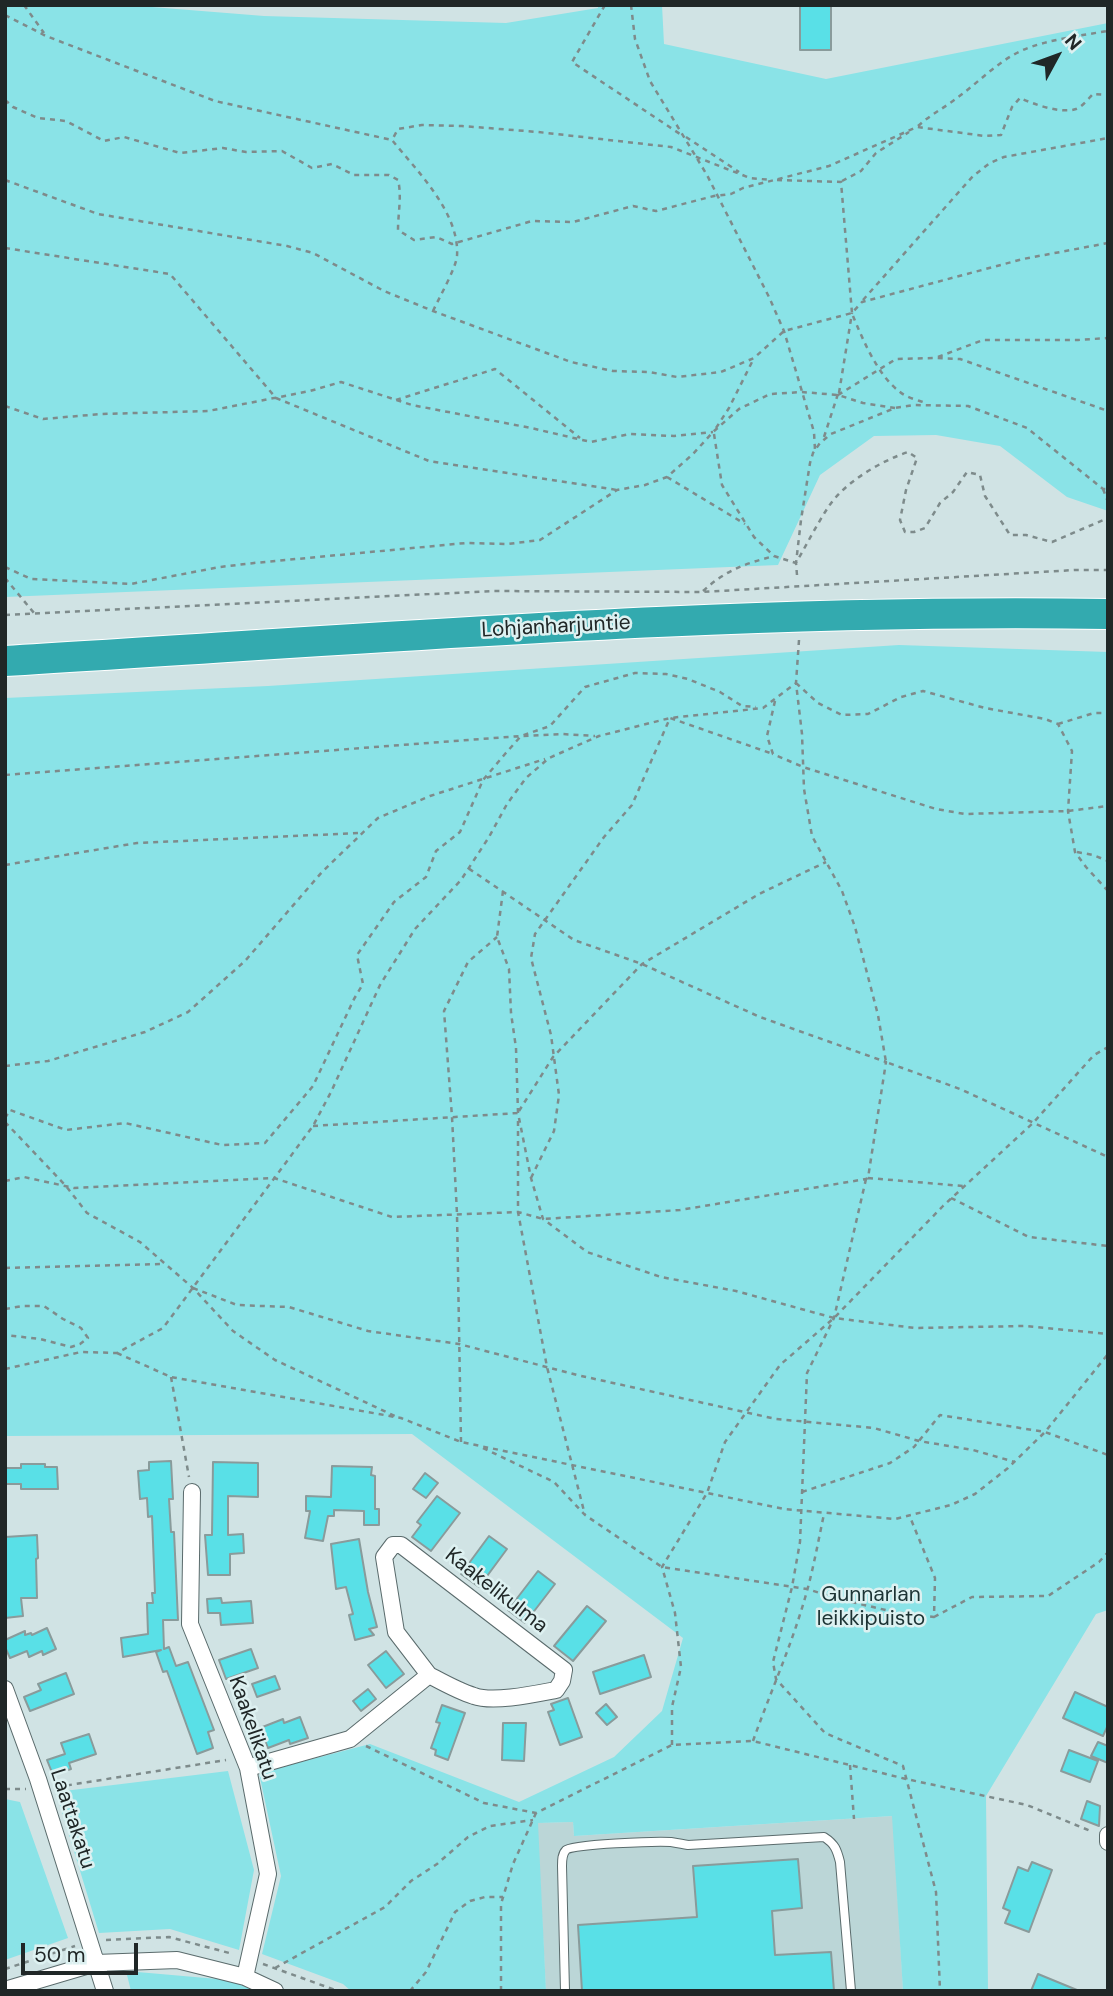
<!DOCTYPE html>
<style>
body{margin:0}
#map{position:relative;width:1113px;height:1996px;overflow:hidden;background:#d0e3e4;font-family:"DM Sans",sans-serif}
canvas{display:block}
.frame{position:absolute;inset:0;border:7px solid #202727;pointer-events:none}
.north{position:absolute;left:1022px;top:21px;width:70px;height:70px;-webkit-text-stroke:5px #ddf1f1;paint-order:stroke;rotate:49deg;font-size:19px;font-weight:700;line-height:28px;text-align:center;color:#202727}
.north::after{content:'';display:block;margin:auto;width:24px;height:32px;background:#202727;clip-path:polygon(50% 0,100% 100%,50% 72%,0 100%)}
.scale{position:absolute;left:21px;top:1943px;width:117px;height:32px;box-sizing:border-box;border:4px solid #202727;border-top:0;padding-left:9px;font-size:21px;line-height:24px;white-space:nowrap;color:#202727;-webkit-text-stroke:5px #ddf1f1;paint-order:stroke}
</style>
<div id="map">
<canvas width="1113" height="1996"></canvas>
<div class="frame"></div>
<div class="north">N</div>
<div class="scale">50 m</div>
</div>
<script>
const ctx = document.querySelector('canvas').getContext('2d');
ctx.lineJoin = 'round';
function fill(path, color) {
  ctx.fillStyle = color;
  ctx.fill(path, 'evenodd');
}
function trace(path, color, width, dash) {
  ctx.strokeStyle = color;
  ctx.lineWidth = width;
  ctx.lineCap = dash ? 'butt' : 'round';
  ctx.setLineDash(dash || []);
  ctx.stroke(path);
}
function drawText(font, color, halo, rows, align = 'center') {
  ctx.font = font + ' "DM Sans",sans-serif';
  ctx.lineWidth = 5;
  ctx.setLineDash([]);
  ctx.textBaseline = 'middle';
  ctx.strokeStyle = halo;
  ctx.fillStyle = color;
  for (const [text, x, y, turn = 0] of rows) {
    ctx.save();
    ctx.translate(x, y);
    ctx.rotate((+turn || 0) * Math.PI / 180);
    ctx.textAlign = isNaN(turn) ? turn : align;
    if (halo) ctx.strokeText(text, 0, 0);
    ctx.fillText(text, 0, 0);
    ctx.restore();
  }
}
const built = new Path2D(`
 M 893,1816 L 903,1991 L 546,1991 L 537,1823 L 573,1822 L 574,1836 Z`);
const green = new Path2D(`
 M 5,5 L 127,5 L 264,16 L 506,23 L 598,8 L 598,5 L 662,5 L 664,44 L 826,79 L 1108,23 L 1108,511 L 1067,497 L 1000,446 L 936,435 L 874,436 L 820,475 L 778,565 L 5,597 Z
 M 899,645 L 1108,652 L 1108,1610 L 1096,1614 L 986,1796 L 988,1991 L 903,1991 L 892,1816 L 574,1836 L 573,1822 L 538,1823 L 546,1991 L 351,1991 L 343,1984 L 262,1954 L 281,1876 L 259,1773 L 370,1744 L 519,1802 L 614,1757 L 662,1711 L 683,1638 L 412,1434 L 5,1436 L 5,698 L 268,686 Z
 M 228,1771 L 254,1870 L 239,1950 L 170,1929 L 99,1933 L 56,1792 Z
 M 5,1799 L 20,1802 L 68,1938 L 5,1960 Z
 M 126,1971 L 229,1980 L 255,1991 L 131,1991 Z`);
const building = new Path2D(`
 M 800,5 L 831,5 L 831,50 L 800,50 Z
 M 171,1461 L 173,1499 L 169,1499 L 171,1532 L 174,1532 L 178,1620 L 163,1620 L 164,1649 L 169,1647 L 176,1666 L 188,1662 L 214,1730 L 208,1732 L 213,1748 L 197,1754 L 167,1671 L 163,1672 L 156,1652 L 161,1650 L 123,1657 L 121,1638 L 148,1634 L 147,1603 L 153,1603 L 152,1593 L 155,1593 L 152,1516 L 148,1517 L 147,1498 L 140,1499 L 138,1471 L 149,1470 L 149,1462 Z
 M 213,1462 L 258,1463 L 258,1497 L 228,1496 L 228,1535 L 243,1534 L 244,1553 L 230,1554 L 230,1575 L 208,1575 L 205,1535 L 212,1535 Z
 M 21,1464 L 45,1464 L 45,1467 L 57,1467 L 58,1489 L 21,1489 L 21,1484 L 5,1484 L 5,1468 L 21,1468 Z
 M 332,1466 L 372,1467 L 371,1475 L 375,1476 L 375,1509 L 379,1509 L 379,1525 L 364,1525 L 364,1511 L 334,1510 L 334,1516 L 328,1516 L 323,1541 L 305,1538 L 310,1511 L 306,1511 L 306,1496 L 331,1497 Z
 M 425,1473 L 438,1483 L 426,1498 L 413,1489 Z
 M 437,1496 L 460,1513 L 431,1551 L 412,1537 L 421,1525 L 417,1522 Z
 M 37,1535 L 38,1558 L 36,1559 L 37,1598 L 21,1598 L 23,1616 L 5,1618 L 5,1537 Z
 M 489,1536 L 507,1549 L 479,1587 L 461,1574 Z
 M 359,1539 L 368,1592 L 377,1627 L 369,1629 L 374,1635 L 355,1640 L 349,1615 L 353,1614 L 346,1587 L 336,1589 L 331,1544 Z
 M 538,1571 L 555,1584 L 525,1623 L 508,1610 Z
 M 221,1598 L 222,1603 L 251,1601 L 253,1623 L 221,1625 L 220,1613 L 208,1613 L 207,1599 Z
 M 587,1606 L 606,1621 L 573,1661 L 554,1646 Z
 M 47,1628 L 56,1649 L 43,1655 L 42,1651 L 29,1657 L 27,1651 L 10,1658 L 5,1647 L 5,1640 L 25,1631 L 25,1635 L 31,1633 L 32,1635 Z
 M 251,1649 L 258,1668 L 226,1679 L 219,1660 Z
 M 386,1651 L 404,1674 L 386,1688 L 368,1665 Z
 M 644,1655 L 651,1677 L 600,1694 L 593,1672 Z
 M 66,1673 L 74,1694 L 30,1711 L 24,1697 L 41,1690 L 38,1684 Z
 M 275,1676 L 280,1689 L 257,1697 L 252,1684 Z
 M 368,1689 L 376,1699 L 361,1711 L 353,1701 Z
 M 1075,1692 L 1108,1707 L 1108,1725 L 1103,1736 L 1063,1718 Z
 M 568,1698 L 582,1737 L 560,1745 L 548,1712 L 554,1710 L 551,1704 Z
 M 606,1704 L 617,1717 L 607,1725 L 596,1713 Z
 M 442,1705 L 465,1713 L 448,1760 L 435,1755 L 436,1750 L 431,1748 L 440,1723 L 436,1722 Z
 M 300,1717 L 308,1738 L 290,1744 L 289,1740 L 268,1748 L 260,1728 L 283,1719 L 284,1723 Z
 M 503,1723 L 526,1723 L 524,1761 L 502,1760 Z
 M 89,1734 L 96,1754 L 69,1763 L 71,1769 L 53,1775 L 47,1760 L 65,1754 L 61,1743 Z
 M 1098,1742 L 1108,1746 L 1108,1763 L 1091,1756 Z
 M 1069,1750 L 1098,1761 L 1090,1782 L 1061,1771 Z
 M 1087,1801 L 1100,1806 L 1099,1826 L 1081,1819 Z
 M 798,1859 L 802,1908 L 772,1911 L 775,1955 L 831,1952 L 834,1991 L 582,1991 L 578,1925 L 697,1917 L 693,1866 Z
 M 1032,1862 L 1052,1870 L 1029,1932 L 1005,1923 L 1010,1911 L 1003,1908 L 1018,1867 L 1028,1871 Z
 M 1038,1974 L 1077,1990 L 1077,1991 L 1031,1991 Z`);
const path = new Path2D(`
 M 24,5 L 44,33
 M 605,5 L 572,62 L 680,134
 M 631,5 L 635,39 L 650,81 L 707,175 L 769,297 L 784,331 L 814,432 L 815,450
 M 5,15 L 46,36 L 215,101 L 392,140
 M 5,100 L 13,107 L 38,118 L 66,121 L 104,141 L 124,137 L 180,153 L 223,148 L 246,152 L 282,151 L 312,168 L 332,164 L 354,175 L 389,175 L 398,180 C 402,196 398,213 398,230 L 414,240 L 436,237 L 452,244 L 532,221 L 573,222 L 633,206 L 656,211 L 714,196 L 731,194 L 743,188 L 829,166 L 917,127 L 985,136 L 1001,135 L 1012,107 L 1020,98 C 1033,104 1061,114 1076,109 C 1082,107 1088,99 1093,94 L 1108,95
 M 918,126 C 930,115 944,108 957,98 C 979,82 998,61 1023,50 C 1046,40 1083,35 1108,31
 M 686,137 L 739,172
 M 5,180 L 98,214 L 287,246 L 313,253 L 384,291 L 433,311 L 571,362 L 613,371 L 649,372 L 677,377 L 721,372 L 754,358 L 784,331 L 852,313 L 862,302 L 1023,259 L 1108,243
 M 777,180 L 841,182 L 852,313
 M 842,181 L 861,171 L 876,153 L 909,132
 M 5,248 L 170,274 L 276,398 L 429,461 L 617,490
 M 863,300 L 973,176 L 990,163 L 1004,157 L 1108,138
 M 433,311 C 439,298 456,268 457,256 C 460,213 417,171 392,140 L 398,129 L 422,125 L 462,126 L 538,132 L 671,147 L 750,178 L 771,180
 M 853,316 C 863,340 878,376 900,392 C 907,398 918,400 926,403
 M 938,357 L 983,340 L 1078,340 L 1108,338
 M 839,393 L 852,313
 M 838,395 L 896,359 L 935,358 L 960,359 L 1108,411
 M 396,400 L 495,369 L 580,438
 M 5,406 L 43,419 L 101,414 L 208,411 L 310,391 L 341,382 L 412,405 L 531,428 L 591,442 L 630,434 L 674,436 L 713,432
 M 716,428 L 729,408 L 754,358
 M 714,434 L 722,485 L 754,537 L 774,556 L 796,563 C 807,544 817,524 829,506 C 845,482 881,461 908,452 L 917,458 L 906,490 L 900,520 L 905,532 L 914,532 L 925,528 L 940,503 L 953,492 L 967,472 L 980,475 L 985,496 L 1010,535 L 1026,535 L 1052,542 L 1108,518
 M 824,437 L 838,394
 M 667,477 L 745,524
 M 1103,489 L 1108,502
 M 5,567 L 31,579 L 131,584 L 220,567 L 254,563 L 466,543 L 508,544 L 540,540 L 617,490 L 645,485 L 667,477 L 693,454 L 713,432 L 739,409 L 770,394 L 802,392 L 838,395 L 863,403 L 895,408
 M 797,575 L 796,563 L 801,520 L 810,463 L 813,453 L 820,443 L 831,434 L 895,408 L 914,405 L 968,406 L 1027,428 L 1103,489 L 1108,489
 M 5,578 L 34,613
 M 703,591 C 726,570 744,564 774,556
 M 5,615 L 493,591 L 702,592 L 1075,570 L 1108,570
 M 799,640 L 796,683 L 802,734 L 804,789 L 812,836 L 842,891 L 855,927 L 878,1015 L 886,1062 L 960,1089 L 1108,1157
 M 796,683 L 818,703 L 842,715 L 868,714 L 901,697 L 923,691 L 985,708 L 1045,719 L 1058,724 L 1072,751 L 1068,811 L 1075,852 L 1086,867 L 1108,891
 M 775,701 L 767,736 L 773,754 L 803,767 L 936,809 L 965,814 L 1068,811 L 1108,806
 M 1058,724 L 1094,713 L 1108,713
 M 5,775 L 521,736 L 562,734 L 595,736
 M 1077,852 L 1093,855 L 1108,861
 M 5,865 L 137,843 L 360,833
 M 503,891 L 497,937 L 509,969 L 511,1013 L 516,1048 L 518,1113 L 531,1178 L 543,1219 L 587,1252 L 661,1277 L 736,1291 L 834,1318 L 915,1328 L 1025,1326 L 1108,1334
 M 5,1066 L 48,1061 L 145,1032 L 188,1012 L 245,961 L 322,872 L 378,818 L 430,796 L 545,759
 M 519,1111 L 553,1057 L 642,964 L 759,894 L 826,862
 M 5,1118 L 10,1110 L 66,1130 L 125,1123 L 222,1145 L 265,1143 L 313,1086 L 354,999 L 363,984 L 357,955 L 394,902 L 426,877 L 436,851 L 460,832 L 483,780 L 505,754 L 521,736 L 550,726 L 585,687 L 635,673 L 666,674 L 688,679 L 720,692 L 742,706 L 756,707
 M 518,1121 L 518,1212 L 547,1367 L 585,1515
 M 5,1122 L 66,1186 L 87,1213 L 140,1242 L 193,1288 L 233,1331 L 275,1360 L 397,1417
 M 313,1126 L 518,1113
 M 531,1178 L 554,1131 L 559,1095 L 551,1035 L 531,958 L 535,934 L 604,837 L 632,805 L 670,718 L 773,754
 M 868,1178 L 963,1186
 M 866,1179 L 834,1318 L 807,1373 L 800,1542 L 792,1587 L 773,1662 L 776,1679 L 825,1733 L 903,1766 L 936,1892 L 940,1991
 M 5,1181 L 24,1177 L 74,1188 L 274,1178 L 392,1217 L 518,1212 L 543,1219 L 680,1210 L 866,1179 L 868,1178 L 886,1062 L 760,1017 L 642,964 L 574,940 L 468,868
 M 951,1198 L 1029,1237 L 1108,1246
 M 5,1268 L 163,1264
 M 193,1288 L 237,1305 L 289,1307 L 368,1331 L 459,1344 L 577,1375 L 776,1419 L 874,1428 L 919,1441 L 973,1450 L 1015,1462
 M 5,1309 L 23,1306 L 44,1306 L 63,1319 L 81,1328 L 88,1338 L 80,1344 L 71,1347 L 40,1339 L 5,1335
 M 117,1353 L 171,1377 L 401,1418 L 461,1442 L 784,1509 L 895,1519 L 951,1505 L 975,1494 L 1008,1468 L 1045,1432 L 1108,1354
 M 5,1369 L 81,1352 L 117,1353 L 163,1328 L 313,1126 L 331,1092 L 380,985 L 415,929 L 461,880 L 489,837 L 507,804 L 526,778 L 549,758 L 599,736 L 670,718 L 763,708 L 796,683
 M 171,1377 L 189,1477
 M 461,1442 L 457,1214 L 452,1117 L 444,1011 L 468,962 L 497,937
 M 483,1448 L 554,1482 L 585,1515 L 662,1567 L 807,1589 L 839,1599 L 894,1612 L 934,1617 L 935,1578 L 910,1517
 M 802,1492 L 890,1463 L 914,1447 L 940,1415 L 1045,1432 L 1108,1455
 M 934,1617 L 972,1597 L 1048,1596 L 1099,1562 L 1108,1552
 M 753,1741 C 770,1693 791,1647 805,1598 C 813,1571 818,1542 824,1514
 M 672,1745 L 672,1707 L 681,1667 L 675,1613 L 662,1567 L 707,1493 L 725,1442 L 780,1365 L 834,1318 L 943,1206 L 1033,1123 L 1094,1055 L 1108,1047
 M 366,1746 L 484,1803 L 536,1813 L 672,1745 L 753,1741 L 906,1779 L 1027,1805 L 1093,1832
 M 850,1765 L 854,1819
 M 57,1787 L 226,1760
 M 5,1789 L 26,1789
 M 106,1940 L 169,1937 L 233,1954
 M 263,1964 L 338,1991
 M 275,1968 L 385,1907 L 411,1881 L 437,1864 L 468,1837 L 490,1826 L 533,1820
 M 5,1969 L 75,1946
 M 410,1991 L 426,1972 L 455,1912 L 470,1901 L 485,1897 L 503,1897
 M 501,1991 L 501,1904 L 513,1864 L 536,1813`);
const lane = new Path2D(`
 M 565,1991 L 562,1866 C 562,1860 562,1854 566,1850 C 571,1844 659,1841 671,1842 C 677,1843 683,1844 688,1845 L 824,1837 C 835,1844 837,1850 840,1862 L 851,1991`);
const street = new Path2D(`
 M 192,1492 L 190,1624 L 248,1768 L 268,1874 L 245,1977
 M 5,1689 L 38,1779 L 105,1991
 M 248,1768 L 350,1739 L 429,1675 L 396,1632 L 384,1557 L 393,1545 L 401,1545 L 564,1670 L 562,1681 L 556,1690 C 535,1694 493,1703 474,1696 C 458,1691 444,1683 429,1675
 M 1108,1835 L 1108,1842
 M 5,1990 L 96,1963 L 177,1960 L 245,1977 L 275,1991`);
const highway = new Path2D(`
 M 5,661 C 372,639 740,608 1108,614`);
const streetNames = [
 ["Lohjanharjuntie",556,627,-3],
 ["Kaakelikulma",496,1591,38],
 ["Kaakelikatu",252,1728,71],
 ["Laattakatu",72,1819,72]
];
const parkNames = [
 ["Gunnarlan",871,1595],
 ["leikkipuisto",871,1619]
];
fill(built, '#bbd6d7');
fill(green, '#8ae3e7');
fill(building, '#59e0e7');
trace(building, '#899b9b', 2);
trace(lane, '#5a6b6c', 10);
trace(street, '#5a6b6c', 18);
trace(highway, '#fff', 32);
trace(path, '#7e8b8b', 2.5, [5, 5]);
trace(lane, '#fff', 8);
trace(street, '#fff', 16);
trace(highway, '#33aaaf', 30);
drawText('21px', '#202727', '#ddf1f1', streetNames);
drawText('21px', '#1c3334', '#ddf1f1', parkNames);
</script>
